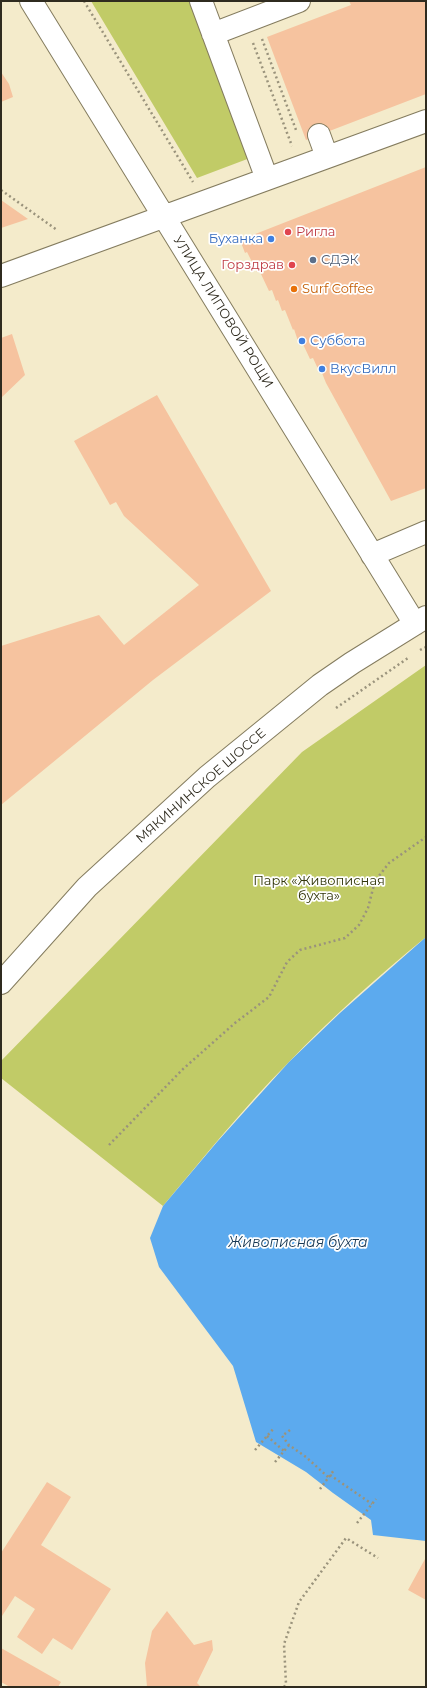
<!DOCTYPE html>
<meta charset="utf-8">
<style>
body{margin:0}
#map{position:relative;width:427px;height:1688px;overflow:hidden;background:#f4ebcb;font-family:Montserrat,sans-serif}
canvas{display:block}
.frame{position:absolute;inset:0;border:2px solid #2f2b1f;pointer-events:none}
</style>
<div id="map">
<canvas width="427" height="1688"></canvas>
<div class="frame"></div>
</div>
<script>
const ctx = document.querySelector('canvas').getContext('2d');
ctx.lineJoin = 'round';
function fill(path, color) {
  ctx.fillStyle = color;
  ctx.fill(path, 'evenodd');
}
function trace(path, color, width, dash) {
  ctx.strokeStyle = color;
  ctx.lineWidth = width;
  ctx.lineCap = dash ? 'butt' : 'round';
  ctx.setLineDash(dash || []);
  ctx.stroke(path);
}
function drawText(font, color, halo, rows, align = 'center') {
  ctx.font = font + ' Montserrat,sans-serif';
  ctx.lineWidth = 3.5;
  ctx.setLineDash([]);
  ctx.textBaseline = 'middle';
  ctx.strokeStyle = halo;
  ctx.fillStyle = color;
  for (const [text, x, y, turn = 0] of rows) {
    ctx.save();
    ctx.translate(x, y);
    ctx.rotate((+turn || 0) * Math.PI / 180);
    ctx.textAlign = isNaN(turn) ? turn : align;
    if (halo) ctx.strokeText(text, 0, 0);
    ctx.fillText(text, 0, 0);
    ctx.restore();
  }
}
const green = new Path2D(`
 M 91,1 L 192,1 L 250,158 L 197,178 Z
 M 426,665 L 426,937 C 379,975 331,1018 289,1062 C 244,1107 204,1157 163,1206 L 1,1078 L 1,1061 L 302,752 Z`);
const water = new Path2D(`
 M 426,937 L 426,1541 L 373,1535 L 371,1520 L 333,1493 L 306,1472 L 256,1442 L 233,1366 L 159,1267 L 150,1238 L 163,1206 L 217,1142 L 289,1062 L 340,1013 Z`);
const building = new Path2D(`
 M 349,1 L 426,1 L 426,94 L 306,140 L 267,37 L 351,5 Z
 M 1,72 L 9,84 L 13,97 L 1,102 Z
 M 426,167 L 426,488 L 391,501 L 326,383 L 320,368 L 318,369 L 313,358 L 310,359 L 301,340 L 298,341 L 294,329 L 293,330 L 285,310 L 282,311 L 278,300 L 276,301 L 272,290 L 269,291 L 260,272 L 257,272 L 247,252 L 245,253 L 240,240 Z
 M 1,200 L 28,219 L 1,228 Z
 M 12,334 L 25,375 L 1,398 L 1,338 Z
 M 157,395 L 271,591 L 153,680 L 1,805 L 1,646 L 99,615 L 124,645 L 199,585 L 124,516 L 116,502 L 110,505 L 74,441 Z
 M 47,1482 L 71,1497 L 41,1545 L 111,1589 L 72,1650 L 53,1638 L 42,1654 L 17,1637 L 35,1609 L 15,1596 L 2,1616 L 1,1615 L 1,1553 Z
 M 425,1559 L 426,1559 L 426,1600 L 408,1590 Z
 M 167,1611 L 194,1645 L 212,1640 L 213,1650 L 197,1683 L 201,1687 L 147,1687 L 145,1663 L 152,1631 Z
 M 1,1648 L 61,1682 L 58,1687 L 10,1687 L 1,1682 Z`);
const path = new Path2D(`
 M 84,1 L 193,182
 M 262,39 L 296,130
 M 253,43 L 292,146
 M 1,190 L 57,230
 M 420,650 L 426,647
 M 336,708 L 408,658
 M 109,1145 L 183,1069 L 235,1023 L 269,997 L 287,962 L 300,950 L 345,938 L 359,925 L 368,908 L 375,881 L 389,863 L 426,837
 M 290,1430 L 282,1436 L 289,1445 L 306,1457 L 328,1477
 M 267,1436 L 284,1451
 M 255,1450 L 274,1428
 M 275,1462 L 289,1445
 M 330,1475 L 372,1504
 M 320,1489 L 334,1470
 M 357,1523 L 376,1499
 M 284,1687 L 286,1684 L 284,1644 L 299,1602 L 346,1538 L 378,1558`);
const minor = new Path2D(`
 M 31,1 L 415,624
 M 201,1 L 267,179
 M 213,34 L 299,1
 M 319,135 L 327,157
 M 1,276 L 426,121
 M 372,555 L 426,532
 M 1,983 L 87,887 L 207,777 L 320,685 L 352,663 L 426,617`);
const markers = [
 [288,232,4,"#e0444e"],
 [271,239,4,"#3f7fe0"],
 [313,260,4,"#5c6f8a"],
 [292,265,4,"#e0444e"],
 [294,289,4,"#e8710a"],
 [302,341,4,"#3f7fe0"],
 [322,369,4,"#3f7fe0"]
];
const healthNames = [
 ["Ригла",296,232],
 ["Горздрав",284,265,"right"]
];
const shopNames = [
 ["Буханка",263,239,"right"],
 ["Суббота",310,341],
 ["ВкусВилл",330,369]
];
const serviceNames = [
 ["СДЭК",321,260]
];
const foodNames = [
 ["Surf Coffee",302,289]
];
const streetNames = [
 ["УЛИЦА ЛИПОВОЙ РОЩИ",223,312,58],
 ["МЯКИНИНСКОЕ ШОССЕ",201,786,-41]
];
const parkNames = [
 ["Парк «Живописная",319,881],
 ["бухта»",319,896]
];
const waterNames = [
 ["Живописная бухта",298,1243]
];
fill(green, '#c1cb67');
fill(water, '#5caaee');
fill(building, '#f6c39f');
trace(minor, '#847c5f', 24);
trace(path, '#9a937c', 2.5, [2, 3]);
trace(minor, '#fff', 22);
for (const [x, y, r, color] of markers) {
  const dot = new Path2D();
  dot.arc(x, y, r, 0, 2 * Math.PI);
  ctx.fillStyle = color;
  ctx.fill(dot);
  trace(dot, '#fff', 1.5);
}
drawText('13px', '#be3a42', '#fff', healthNames, 'left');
drawText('13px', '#366cbe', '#fff', shopNames, 'left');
drawText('13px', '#4e5e75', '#fff', serviceNames, 'left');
drawText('13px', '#c56008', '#fff', foodNames, 'left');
drawText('13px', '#2f2b1f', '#fff', streetNames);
drawText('13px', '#32360a', '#fff', parkNames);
drawText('italic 14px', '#173854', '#fff', waterNames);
</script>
